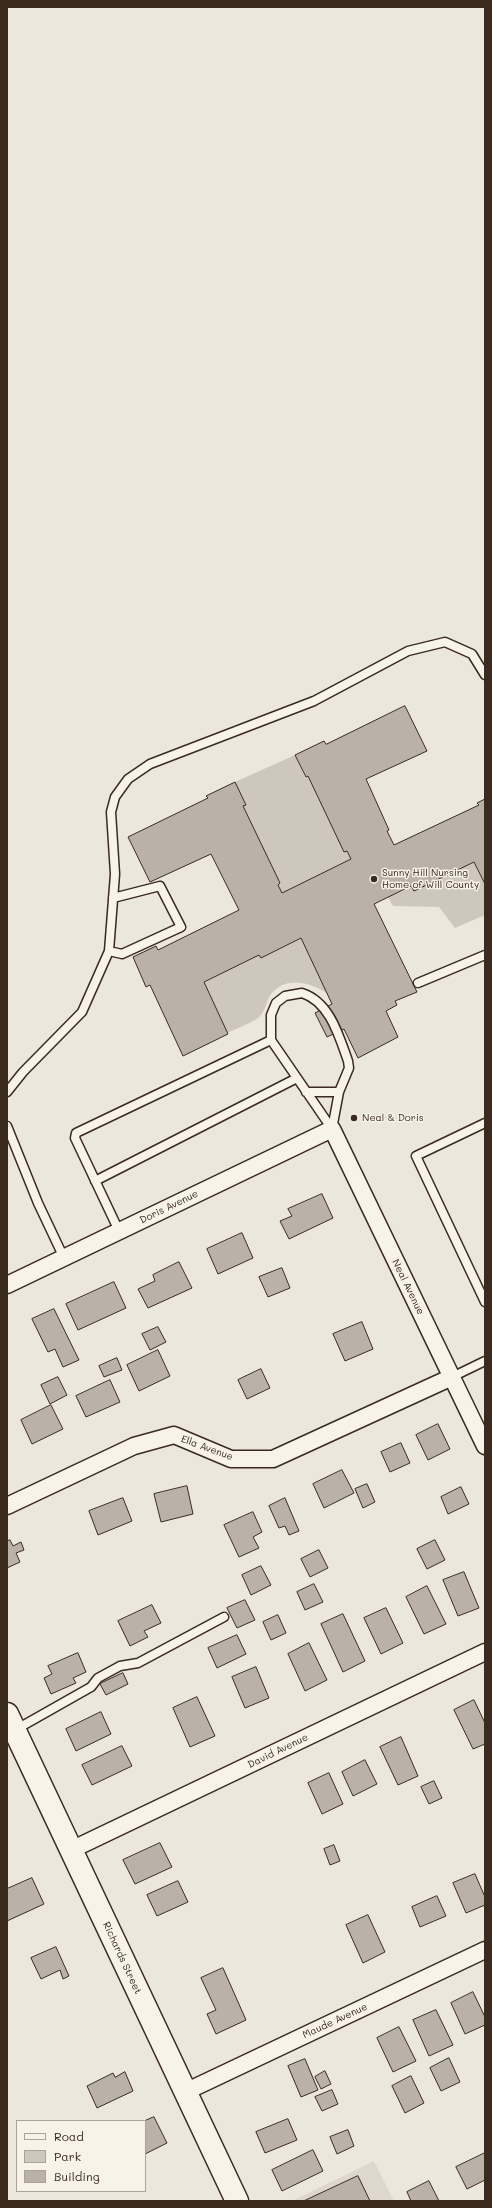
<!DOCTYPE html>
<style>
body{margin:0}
#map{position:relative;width:492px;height:2208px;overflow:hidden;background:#ece7dc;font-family:Mali,sans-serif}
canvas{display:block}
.frame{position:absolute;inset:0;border:8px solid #3b2a1e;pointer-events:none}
.legend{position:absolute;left:16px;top:2120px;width:130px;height:72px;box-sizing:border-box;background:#f7f3e8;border:1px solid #aca397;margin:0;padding:5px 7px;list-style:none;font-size:12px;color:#3b2a1e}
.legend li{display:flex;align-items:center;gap:8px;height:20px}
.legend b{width:20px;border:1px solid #aca397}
</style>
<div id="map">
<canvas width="492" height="2208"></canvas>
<div class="frame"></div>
<ul class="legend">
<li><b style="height:5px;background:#f7f3e8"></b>Road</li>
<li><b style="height:11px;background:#cec8bc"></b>Park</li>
<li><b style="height:11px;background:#bab2a7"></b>Building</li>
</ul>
</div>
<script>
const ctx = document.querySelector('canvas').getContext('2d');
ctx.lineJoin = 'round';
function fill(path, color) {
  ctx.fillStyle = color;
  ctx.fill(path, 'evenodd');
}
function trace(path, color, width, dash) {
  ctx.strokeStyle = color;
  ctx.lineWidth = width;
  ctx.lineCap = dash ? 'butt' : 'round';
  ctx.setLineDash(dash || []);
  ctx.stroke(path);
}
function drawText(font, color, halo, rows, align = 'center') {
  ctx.font = font + ' Mali,sans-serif';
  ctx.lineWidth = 3;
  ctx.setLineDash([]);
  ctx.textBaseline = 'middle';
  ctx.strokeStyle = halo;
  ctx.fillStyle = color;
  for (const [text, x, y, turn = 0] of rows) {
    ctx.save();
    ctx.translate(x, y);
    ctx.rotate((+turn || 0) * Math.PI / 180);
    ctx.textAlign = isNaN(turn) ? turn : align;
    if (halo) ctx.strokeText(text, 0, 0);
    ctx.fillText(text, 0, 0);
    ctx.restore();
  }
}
const built = new Path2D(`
 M 374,2161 L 394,2201 L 292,2201 Z`);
const green = new Path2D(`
 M 295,755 L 305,777 L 308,776 L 344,852 L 347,851 L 351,859 L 282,893 L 278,885 L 280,883 L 243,806 L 246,805 L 235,782 Z
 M 474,862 L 485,884 L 485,915 L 455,928 L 439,907 L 393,906 L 388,897 Z
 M 301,938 L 327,993 C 310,983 287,975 271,994 C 266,1000 266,1010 260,1016 C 255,1022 235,1029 227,1033 L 204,982 L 259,955 L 261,958 Z`);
const building = new Path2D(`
 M 405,706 L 427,751 L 366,779 L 389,830 L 387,831 L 394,845 L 479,805 L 477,803 L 485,799 L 485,884 L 474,862 L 414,891 L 411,886 L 374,904 L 417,992 L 395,1001 L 397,1005 L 386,1011 L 398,1037 L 358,1058 L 344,1029 L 327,1037 L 315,1013 L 332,1004 L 301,938 L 261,958 L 259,955 L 204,982 L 228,1034 L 183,1056 L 150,985 L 146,987 L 133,957 L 156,946 L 158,950 L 239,910 L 211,854 L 150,882 L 128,837 L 208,798 L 206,796 L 235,782 L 246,805 L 243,806 L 280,883 L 278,885 L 282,893 L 351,859 L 347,851 L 344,852 L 308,776 L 306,777 L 295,755 L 324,741 L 326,744 Z
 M 322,1194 L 333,1218 L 289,1239 L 280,1221 L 292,1216 L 288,1209 Z
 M 242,1233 L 253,1258 L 218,1274 L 207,1249 Z
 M 179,1262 L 192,1288 L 148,1308 L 138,1289 L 155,1281 L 153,1275 Z
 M 282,1268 L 290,1288 L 268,1297 L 259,1277 Z
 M 114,1282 L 126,1308 L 78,1330 L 66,1304 Z
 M 54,1309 L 79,1360 L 63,1367 L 55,1349 L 48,1352 L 32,1319 Z
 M 362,1322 L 373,1349 L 345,1361 L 333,1334 Z
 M 158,1327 L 166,1342 L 150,1350 L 142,1334 Z
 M 158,1350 L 170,1376 L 139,1391 L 127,1365 Z
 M 117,1358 L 122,1370 L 104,1377 L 99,1366 Z
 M 261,1369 L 270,1388 L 247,1399 L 238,1380 Z
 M 58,1377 L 67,1395 L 50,1404 L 41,1385 Z
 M 110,1380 L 120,1402 L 86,1417 L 76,1396 Z
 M 51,1405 L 63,1429 L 32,1444 L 21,1420 Z
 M 438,1424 L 450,1449 L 428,1460 L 416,1435 Z
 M 401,1443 L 410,1463 L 390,1472 L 381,1452 Z
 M 342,1470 L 354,1493 L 324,1508 L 313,1484 Z
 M 367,1484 L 375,1502 L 363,1508 L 355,1489 Z
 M 187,1486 L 193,1514 L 161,1522 L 154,1494 Z
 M 461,1487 L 469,1504 L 448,1514 L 441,1497 Z
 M 123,1498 L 132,1521 L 98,1535 L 89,1511 Z
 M 285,1498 L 299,1531 L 289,1535 L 285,1526 L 279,1528 L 269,1506 Z
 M 253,1512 L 262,1532 L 253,1537 L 259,1548 L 239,1557 L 224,1525 Z
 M 10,1540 L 13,1546 L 21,1542 L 24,1550 L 16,1553 L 20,1562 L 7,1568 L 7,1542 Z
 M 435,1540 L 445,1560 L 427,1569 L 417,1549 Z
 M 319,1550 L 328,1568 L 310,1577 L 301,1559 Z
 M 261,1566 L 271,1585 L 251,1595 L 242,1575 Z
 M 464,1572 L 479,1608 L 458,1616 L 443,1580 Z
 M 314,1584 L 323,1602 L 305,1610 L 297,1592 Z
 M 427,1586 L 446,1624 L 424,1634 L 406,1597 Z
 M 245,1600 L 255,1620 L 237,1628 L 227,1608 Z
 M 152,1605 L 161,1623 L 144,1631 L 148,1637 L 130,1646 L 118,1621 Z
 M 386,1608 L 403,1643 L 381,1654 L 364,1618 Z
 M 343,1614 L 365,1661 L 343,1672 L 321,1624 Z
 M 278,1615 L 286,1633 L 271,1640 L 263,1622 Z
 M 237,1635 L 246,1654 L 217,1668 L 208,1648 Z
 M 309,1643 L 327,1680 L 305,1691 L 288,1654 Z
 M 78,1653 L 86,1672 L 73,1678 L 76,1683 L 51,1694 L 44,1678 L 52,1674 L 48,1666 Z
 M 256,1667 L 269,1698 L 245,1708 L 232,1677 Z
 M 123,1673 L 128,1684 L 106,1695 L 100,1684 Z
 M 197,1697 L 215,1736 L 190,1747 L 173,1708 Z
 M 474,1700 L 485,1723 L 485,1744 L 473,1749 L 454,1710 Z
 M 101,1712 L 111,1734 L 76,1751 L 66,1729 Z
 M 401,1737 L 418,1776 L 398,1785 L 380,1747 Z
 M 122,1746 L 132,1766 L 92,1785 L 82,1765 Z
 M 365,1760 L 377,1784 L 353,1796 L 342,1772 Z
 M 329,1773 L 343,1804 L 322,1814 L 308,1783 Z
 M 434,1781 L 442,1798 L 429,1804 L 421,1787 Z
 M 160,1843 L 172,1867 L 135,1884 L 123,1860 Z
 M 334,1845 L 340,1861 L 330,1865 L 324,1849 Z
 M 475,1874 L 485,1897 L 485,1905 L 466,1913 L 453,1883 Z
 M 32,1878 L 44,1904 L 7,1921 L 7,1889 Z
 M 178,1881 L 188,1902 L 157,1916 L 147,1895 Z
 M 437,1896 L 446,1916 L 420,1927 L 412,1907 Z
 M 368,1915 L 385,1952 L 363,1963 L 346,1925 Z
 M 56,1947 L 69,1976 L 63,1979 L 60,1970 L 41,1979 L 31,1958 Z
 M 223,1968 L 246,2020 L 216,2034 L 207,2014 L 216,2010 L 201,1978 Z
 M 473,1992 L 485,2017 L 485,2025 L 465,2034 L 451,2003 Z
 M 436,2010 L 453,2045 L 429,2056 L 413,2020 Z
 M 399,2027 L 416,2061 L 393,2072 L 377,2038 Z
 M 449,2058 L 460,2082 L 441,2091 L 430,2068 Z
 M 305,2059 L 318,2090 L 301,2097 L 288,2066 Z
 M 325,2071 L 331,2084 L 321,2089 L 315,2077 Z
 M 125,2072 L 133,2091 L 97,2108 L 87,2086 L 113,2073 L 115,2077 Z
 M 411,2076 L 424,2103 L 405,2113 L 392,2086 Z
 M 332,2090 L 338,2104 L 322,2111 L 315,2097 Z
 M 154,2117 L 167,2143 L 145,2154 L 145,2121 Z
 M 288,2119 L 297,2140 L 265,2153 L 256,2132 Z
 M 348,2130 L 354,2146 L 337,2154 L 330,2137 Z
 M 313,2150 L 323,2171 L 282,2191 L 272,2170 Z
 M 485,2153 L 485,2180 L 467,2189 L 456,2167 Z
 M 358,2176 L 370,2201 L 304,2201 Z
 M 429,2181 L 439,2201 L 411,2201 L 407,2192 Z`);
const lane = new Path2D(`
 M 109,951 L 122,954 L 181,927 L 160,886 L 113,898
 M 418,983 L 485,955
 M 302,993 C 330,1002 339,1036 348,1061 L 349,1068 L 339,1092 L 332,1129 L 271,1040 L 271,1015 L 276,1003 L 285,996 Z
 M 7,1092 L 23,1072 L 82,1012 L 109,951 L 115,874 L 111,812 L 115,797 L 128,779 L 150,764 L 314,701 L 408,651 L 445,642 L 472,654 L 485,675
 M 306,1092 L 339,1092
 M 485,1123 L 416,1156 L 485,1302
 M 7,1126 L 38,1203 L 64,1258
 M 95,1181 L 297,1078
 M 119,1231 L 75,1138 L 76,1133 L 271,1040
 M 452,1377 L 485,1361
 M 15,1730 L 91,1687 L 98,1678 L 120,1666 L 138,1663 L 224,1617`);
const street = new Path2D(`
 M 7,1285 L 332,1129 L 485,1446
 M 7,1506 L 134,1446 L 174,1435 L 231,1459 L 273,1459 L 452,1377
 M 71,1850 L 485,1652
 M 185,2092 L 485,1950`);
const secondary = new Path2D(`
 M 7,1714 L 237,2201`);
const markers = [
 [374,879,4,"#3b2a1e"],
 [354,1118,4,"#3b2a1e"]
];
const poiNames = [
 ["Sunny Hill Nursing",382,873],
 ["Home of Will County",382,885],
 ["Neal & Doris",362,1118]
];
const streetNames = [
 ["Doris Avenue",169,1207,-26],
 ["Neal Avenue",408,1287,64],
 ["Ella Avenue",207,1448,20],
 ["David Avenue",278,1751,-26],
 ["Richards Street",122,1958,65],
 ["Maude Avenue",335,2021,-25]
];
fill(built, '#ddd7cc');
fill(green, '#cec8bc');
fill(building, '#bab2a7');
trace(building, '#3b2a1e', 1);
trace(lane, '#3b2a1e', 11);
trace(street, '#3b2a1e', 19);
trace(secondary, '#3b2a1e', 25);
trace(lane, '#f7f3e8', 8);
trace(street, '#f7f3e8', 16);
trace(secondary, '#f7f3e8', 22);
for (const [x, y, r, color] of markers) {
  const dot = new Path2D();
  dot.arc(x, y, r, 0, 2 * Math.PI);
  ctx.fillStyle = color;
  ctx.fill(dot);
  trace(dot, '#f7f3e8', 1.5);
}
drawText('10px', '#3b2a1e', '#f7f3e8', poiNames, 'left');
drawText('10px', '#3b2a1e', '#f7f3e8', streetNames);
</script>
